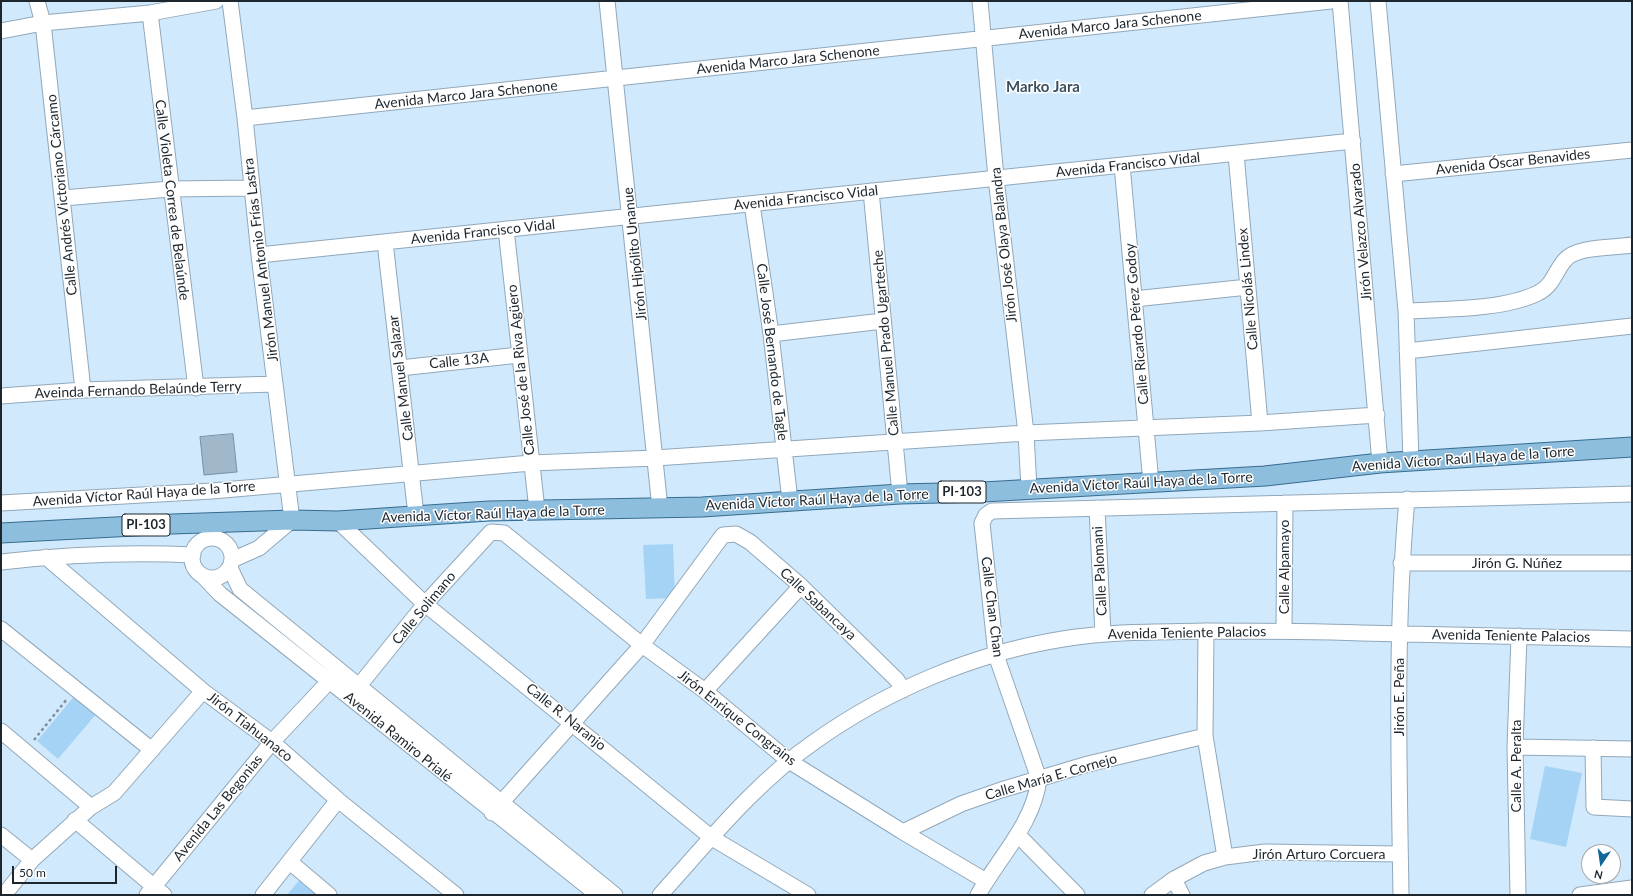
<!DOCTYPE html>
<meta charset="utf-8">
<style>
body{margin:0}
#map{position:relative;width:1633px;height:896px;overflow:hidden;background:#d1e9fc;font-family:Lato,sans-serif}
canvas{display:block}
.frame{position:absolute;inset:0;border:2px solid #1d262d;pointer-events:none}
.north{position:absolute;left:1581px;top:844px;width:40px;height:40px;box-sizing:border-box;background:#fff;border:1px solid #a5a8ab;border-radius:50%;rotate:193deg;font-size:11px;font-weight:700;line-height:16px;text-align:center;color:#1d262d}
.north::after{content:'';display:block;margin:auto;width:14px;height:18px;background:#116798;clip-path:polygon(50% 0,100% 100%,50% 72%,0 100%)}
.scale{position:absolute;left:12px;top:866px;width:105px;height:18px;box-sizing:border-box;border:2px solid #1d262d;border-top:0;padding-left:5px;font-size:12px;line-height:14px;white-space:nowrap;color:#1d262d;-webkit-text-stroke:3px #fff;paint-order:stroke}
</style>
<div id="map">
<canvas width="1633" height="896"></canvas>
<div class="frame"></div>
<div class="north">N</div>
<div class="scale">50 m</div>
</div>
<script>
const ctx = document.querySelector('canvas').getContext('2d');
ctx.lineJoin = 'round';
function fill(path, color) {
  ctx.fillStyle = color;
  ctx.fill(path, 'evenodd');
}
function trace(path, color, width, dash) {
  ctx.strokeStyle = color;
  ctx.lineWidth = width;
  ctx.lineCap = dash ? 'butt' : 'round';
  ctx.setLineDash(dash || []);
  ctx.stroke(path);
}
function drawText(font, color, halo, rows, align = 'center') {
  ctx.font = font + ' Lato,sans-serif';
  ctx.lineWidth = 3;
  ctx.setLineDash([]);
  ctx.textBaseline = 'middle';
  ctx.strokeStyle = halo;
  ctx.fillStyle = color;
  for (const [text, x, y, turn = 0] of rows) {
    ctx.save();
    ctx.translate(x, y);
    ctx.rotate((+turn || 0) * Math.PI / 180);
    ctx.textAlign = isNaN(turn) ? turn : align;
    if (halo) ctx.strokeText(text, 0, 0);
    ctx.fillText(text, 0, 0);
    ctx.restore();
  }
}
const green = new Path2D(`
 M 673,544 L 675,598 L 646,599 L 643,545 Z
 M 76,694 L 98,712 L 58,759 L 37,741 Z
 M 1545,766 L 1582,773 L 1566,847 L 1530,839 Z
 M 301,878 L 322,895 L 287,895 Z`);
const building = new Path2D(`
 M 233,434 L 237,472 L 204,475 L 200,437 Z`);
const path = new Path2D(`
 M 34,740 L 67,699`);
const minor = new Path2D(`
 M 37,1 L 43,23 L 83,390
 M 230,1 L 245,118 L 259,255 L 292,520 L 259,548 L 232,560
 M 607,1 L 660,508
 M 980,1 L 996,178 L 1026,433 L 1029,489
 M 1340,1 L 1380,463
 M 1378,1 L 1406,311 L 1411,460
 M 150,13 L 196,388
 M 1,31 L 43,23 L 150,13 L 216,1
 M 245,118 L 1331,1
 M 1236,154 L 1260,423
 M 1122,165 L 1151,483
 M 1393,174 L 1632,150
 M 871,191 L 900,494
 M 63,198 L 170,189 L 251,188
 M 752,204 L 771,334 L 790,501
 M 506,229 L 537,510
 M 385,242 L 416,515
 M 259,255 L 1353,141
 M 1134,299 L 1248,287
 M 1406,311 C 1445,309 1504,310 1538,293 C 1553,286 1555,271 1565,260 C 1576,246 1614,248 1632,245
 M 771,334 L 883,321
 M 1407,351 L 1632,326
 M 400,368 L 519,355
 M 1,396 L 83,390 L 275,384
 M 1,503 L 212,491 L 531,463 L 655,458 L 1026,433 L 1260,423 L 1377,415
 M 1097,508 L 1103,634
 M 338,521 L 425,604 L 712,838 L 808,895
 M192 558a20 20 0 1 1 40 0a20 20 0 1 1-40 0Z
 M 46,557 L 203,691 L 272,742 L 338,800 L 456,895
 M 1,562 C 64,555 129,552 193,555
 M 1401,563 L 1632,563
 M 230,568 L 240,589 L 615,895
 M 202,575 L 220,594 L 598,895
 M 1,629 L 152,750
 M 1206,631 L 1205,736 L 1225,857
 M 1284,631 L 1285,503
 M 705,691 L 801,586
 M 350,697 L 425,604 L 491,532 L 504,533 L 642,645 L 705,691 L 789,761 L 903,832 L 986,881
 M 1,731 L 91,807
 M 1515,747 L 1632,749
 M 1593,748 L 1594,807 L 1632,809
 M 492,813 L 642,645 L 723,535 L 736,534 L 750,542 L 801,586 L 897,680 L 903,690
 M 75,820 L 164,895
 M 903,832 L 961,804 L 1001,790 L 1088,764 L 1205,736
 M 1,835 L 32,860
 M 1018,835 L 1077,895
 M 290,862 L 329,895
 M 1174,879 L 1182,895
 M 4,895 L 32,860 L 91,807 L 114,793 L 203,691
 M 147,895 L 272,742 L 336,674
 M 263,895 L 338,800
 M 660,895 C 708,842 755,783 814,742 C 887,690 975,653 1063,639 C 1111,631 1159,632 1207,631 C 1258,631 1309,631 1361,633 C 1451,635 1542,637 1632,639
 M 978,895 C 999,857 1034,823 1039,779 L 996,655 L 982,523 L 986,515 L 992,511 L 1632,494
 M 1152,895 L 1174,879 L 1204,863 L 1225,857 L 1265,852 L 1400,854
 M 1401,895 C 1399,763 1395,631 1407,499
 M 1518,895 L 1515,747 L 1519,636
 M 1580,895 L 1632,888`);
const major = new Path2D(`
 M 1,533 L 172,524 L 292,520 L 338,521 L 489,511 L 702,507 L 900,494 L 983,492 L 1265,476 L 1380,463 L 1632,447`);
const shields = [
 [962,492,48],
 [146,525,48]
];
const shieldNames = [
 ["PI-103",962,492],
 ["PI-103",146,525]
];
const streetNames = [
 ["Avenida Marco Jara Schenone",1110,25,-6],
 ["Avenida Marco Jara Schenone",788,60,-6],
 ["Avenida Marco Jara Schenone",466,95,-6],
 ["Avenida Óscar Benavides",1513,162,-6],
 ["Avenida Francisco Vidal",1128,165,-6],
 ["Calle Andrés Victoriano Cárcamo",62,195,-96],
 ["Avenida Francisco Vidal",806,198,-6],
 ["Calle Violeta Correa de Belaúnde",172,200,83],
 ["Avenida Francisco Vidal",483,232,-6],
 ["Jirón Velazco Alvarado",1361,232,-95],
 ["Jirón José Olaya Balandra",1004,245,-96],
 ["Jirón Hipólito Unanue",635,254,-96],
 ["Jirón Manuel Antonio Frías Lastra",261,260,-97],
 ["Calle Nicolás Lindex",1248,289,-95],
 ["Calle Ricardo Pérez Godoy",1137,324,-95],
 ["Calle Manuel Prado Ugarteche",886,343,-95],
 ["Calle José Bernando de Tagle",772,352,83],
 ["Calle 13A",459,361,-6],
 ["Calle José de la Riva Agüero",521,370,-96],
 ["Calle Manuel Salazar",401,378,-97],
 ["Aveinda Fernando Belaúnde Terry",138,390,-2],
 ["Avenida Víctor Raúl Haya de la Torre",1463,459,-4],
 ["Avenida Víctor Raúl Haya de la Torre",1141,483,-3],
 ["Avenida Víctor Raúl Haya de la Torre",144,494,-4],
 ["Avenida Víctor Raúl Haya de la Torre",817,500,-3],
 ["Avenida Víctor Raúl Haya de la Torre",493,514,-2],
 ["Jirón G. Núñez",1517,563],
 ["Calle Alpamayo",1284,567,-90],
 ["Calle Palomani",1100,571,-93],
 ["Calle Sabancaya",818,604,43],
 ["Calle Chan Chan",992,607,83],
 ["Calle Solimano",424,608,-50],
 ["Avenida Teniente Palacios",1187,633,-1],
 ["Avenida Teniente Palacios",1511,636,1],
 ["Jirón E. Peña",1399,697,-90],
 ["Calle R. Naranjo",566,717,39],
 ["Jirón Enrique Congrains",737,718,38],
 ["Jirón Tiahuanaco",250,727,38],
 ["Avenida Ramiro Prialé",398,737,39],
 ["Calle A. Peralta",1516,766,-90],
 ["Calle María E. Cornejo",1051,777,-16],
 ["Avenida Las Begonias",218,808,-51],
 ["Jirón Arturo Corcuera",1319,854]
];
const neighbourhoodNames = [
 ["Marko Jara",1043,87]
];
fill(green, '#a4d3f6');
fill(building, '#a0b8ca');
trace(building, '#7a90a2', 1);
trace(minor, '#91a8ba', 17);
trace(major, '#366c91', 21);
trace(path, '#7e8f9c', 2.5, [3, 3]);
trace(minor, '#fff', 15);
trace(major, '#8ebedd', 19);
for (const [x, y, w] of shields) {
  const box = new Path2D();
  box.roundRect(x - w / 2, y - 11, w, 22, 3);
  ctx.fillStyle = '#fff';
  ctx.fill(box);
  trace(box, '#1d262d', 1);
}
drawText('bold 13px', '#1d262d', null, shieldNames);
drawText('14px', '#1d262d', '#fff', streetNames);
drawText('bold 15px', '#3b505f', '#fff', neighbourhoodNames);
</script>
